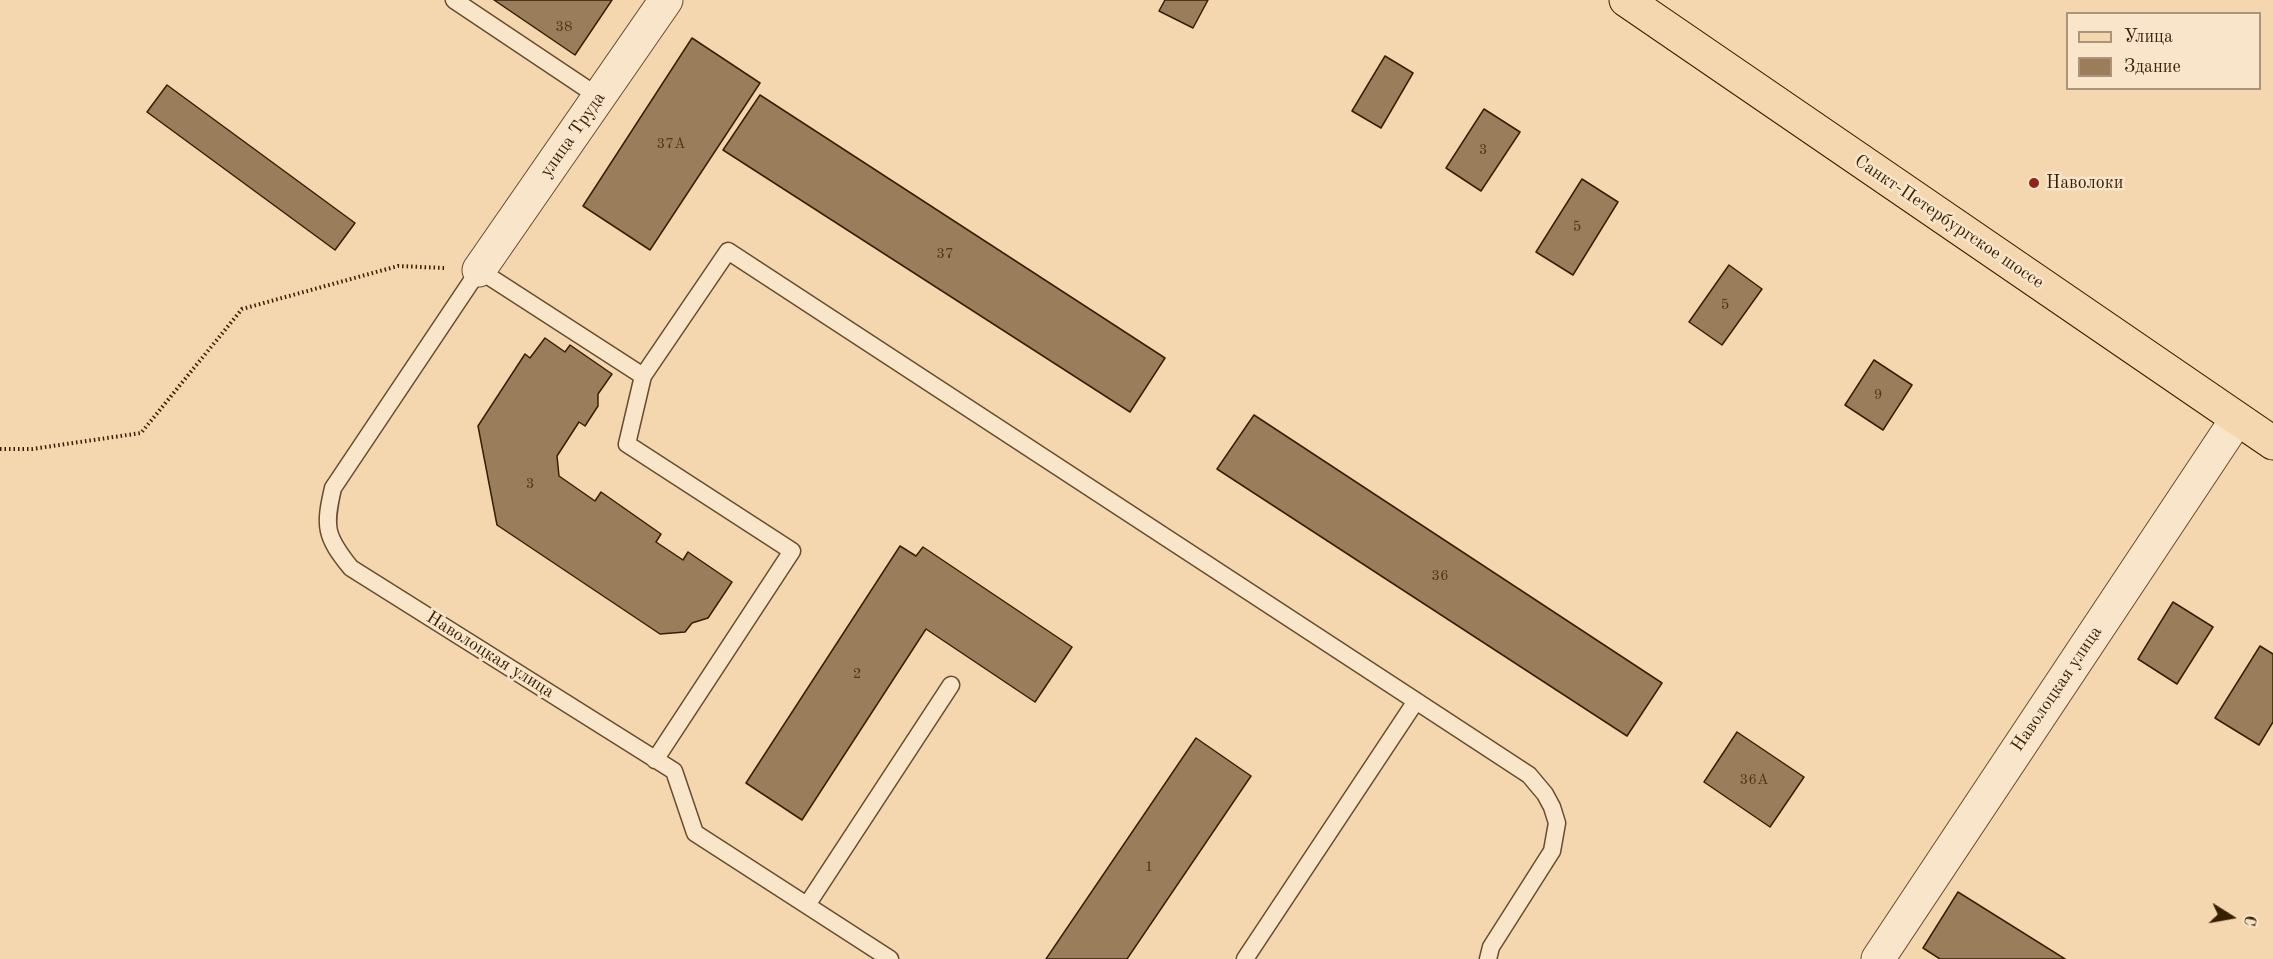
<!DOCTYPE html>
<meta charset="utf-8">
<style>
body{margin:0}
#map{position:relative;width:2273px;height:959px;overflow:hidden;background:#f4d7ae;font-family:"Old Standard TT",serif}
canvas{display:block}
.legend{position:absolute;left:2066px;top:12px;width:195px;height:78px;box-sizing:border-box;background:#f8e5ca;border:2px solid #ab957a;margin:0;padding:8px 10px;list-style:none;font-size:18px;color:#381e03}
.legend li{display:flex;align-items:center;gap:12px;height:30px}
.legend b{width:30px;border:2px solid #ab957a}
.north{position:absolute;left:2201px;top:887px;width:60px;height:60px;-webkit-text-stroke:4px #f8e5ca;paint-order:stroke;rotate:101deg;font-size:16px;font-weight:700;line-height:24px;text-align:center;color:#381e03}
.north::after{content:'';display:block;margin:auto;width:21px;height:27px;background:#381e03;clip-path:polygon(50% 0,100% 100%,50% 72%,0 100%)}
</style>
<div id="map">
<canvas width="2273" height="959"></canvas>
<ul class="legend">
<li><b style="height:8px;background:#f4d7ae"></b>Улица</li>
<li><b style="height:16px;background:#9a7e5c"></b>Здание</li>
</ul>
<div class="north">С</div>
</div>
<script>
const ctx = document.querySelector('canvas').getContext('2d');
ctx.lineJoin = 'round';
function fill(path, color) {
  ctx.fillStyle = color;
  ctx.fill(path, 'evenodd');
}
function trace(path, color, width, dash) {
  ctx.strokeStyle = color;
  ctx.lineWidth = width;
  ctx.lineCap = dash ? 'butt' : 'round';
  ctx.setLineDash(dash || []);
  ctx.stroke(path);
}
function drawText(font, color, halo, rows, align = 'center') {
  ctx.font = font + ' "Old Standard TT",serif';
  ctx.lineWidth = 5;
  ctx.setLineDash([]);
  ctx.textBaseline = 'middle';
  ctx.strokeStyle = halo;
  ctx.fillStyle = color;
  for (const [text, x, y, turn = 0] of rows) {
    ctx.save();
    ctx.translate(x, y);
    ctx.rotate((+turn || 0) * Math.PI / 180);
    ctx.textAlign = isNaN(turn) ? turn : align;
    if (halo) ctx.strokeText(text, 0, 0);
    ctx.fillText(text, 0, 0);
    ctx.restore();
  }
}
const building = new Path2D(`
 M 494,0 L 612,0 L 575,55 Z
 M 1165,0 L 1208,0 L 1193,28 L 1159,11 Z
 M 692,38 L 760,83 L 650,250 L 583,206 Z
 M 1385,56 L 1413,73 L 1381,128 L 1352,111 Z
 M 167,85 L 355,223 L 335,250 L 147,112 Z
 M 760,95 L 1165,358 L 1130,412 L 723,150 Z
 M 1484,109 L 1520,132 L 1481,191 L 1446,168 Z
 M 1582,179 L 1618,202 L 1573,275 L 1536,252 Z
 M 1729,265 L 1762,289 L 1722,345 L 1689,322 Z
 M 545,338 L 565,352 L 570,345 L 612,374 L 598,394 L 598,406 L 585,426 L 579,422 L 557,456 L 559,476 L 595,501 L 601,492 L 661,534 L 656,542 L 683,560 L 688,552 L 732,582 L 708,618 L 692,623 L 685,632 L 660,634 L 497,525 L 478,426 L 525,354 L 530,358 Z
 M 1874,360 L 1912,385 L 1883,430 L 1845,405 Z
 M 1254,415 L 1662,683 L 1627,736 L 1217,469 Z
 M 900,546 L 916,556 L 923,547 L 1072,647 L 1035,702 L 926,629 L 802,820 L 746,783 Z
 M 2173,602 L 2213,627 L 2177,684 L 2138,659 Z
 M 2260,646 L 2273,654 L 2273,722 L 2259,745 L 2215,718 Z
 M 1737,732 L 1804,777 L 1770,827 L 1704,782 Z
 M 1196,738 L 1251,776 L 1127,959 L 1046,959 Z
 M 1958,892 L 2065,959 L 1940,959 L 1923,948 Z`);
const path = new Path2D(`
 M 0,449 L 32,449 L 141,433 L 242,309 L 398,266 L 445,268`);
const service = new Path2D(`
 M 454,0 L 599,97
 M 643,376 L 479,270 L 333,488 C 324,527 325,536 351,568 L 674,771 L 695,833 L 890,959
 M 1416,701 L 1529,775 L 1545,794 L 1552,807 L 1557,823 L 1552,851 L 1491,947 L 1488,959
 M 655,760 L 792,551 L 627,444 L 643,376 L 728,251 L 1416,701 L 1245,959
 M 807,905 L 951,685`);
const minor = new Path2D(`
 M 479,270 L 666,0
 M 1878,959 L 2237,419`);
const primary = new Path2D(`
 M 1626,0 L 2273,443`);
const markers = [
 [2034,183,6,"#8f2418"]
];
const numberNames = [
 ["38",564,27],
 ["37А",671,144],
 ["3",1483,150],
 ["5",1577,227],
 ["37",945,254],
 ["5",1725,305],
 ["9",1878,395],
 ["3",530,484],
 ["36",1440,576],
 ["2",857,674],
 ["36А",1754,780],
 ["1",1149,867]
];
const streetNames = [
 ["улица Труда",573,135,-55],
 ["Санкт-Петербургское шоссе",1949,222,34],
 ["Наволоцкая улица",490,655,32],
 ["Наволоцкая улица",2057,689,-56]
];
const poiNames = [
 ["Наволоки",2046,183]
];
fill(building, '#9a7e5c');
trace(building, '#381e03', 1.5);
trace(service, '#674c2e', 19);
trace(minor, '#674c2e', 35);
trace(primary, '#381e03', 35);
trace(path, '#381e03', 4, [1.5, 3]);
trace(service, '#f8e5ca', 16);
trace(minor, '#f8e5ca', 33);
trace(primary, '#f4d7ae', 33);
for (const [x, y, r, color] of markers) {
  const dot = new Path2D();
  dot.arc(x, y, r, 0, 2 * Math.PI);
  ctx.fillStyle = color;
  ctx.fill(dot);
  trace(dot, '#f8e5ca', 2);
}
drawText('15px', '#503619', null, numberNames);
drawText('18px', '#381e03', '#f8e5ca', streetNames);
drawText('18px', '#381e03', '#f8e5ca', poiNames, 'left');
</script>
